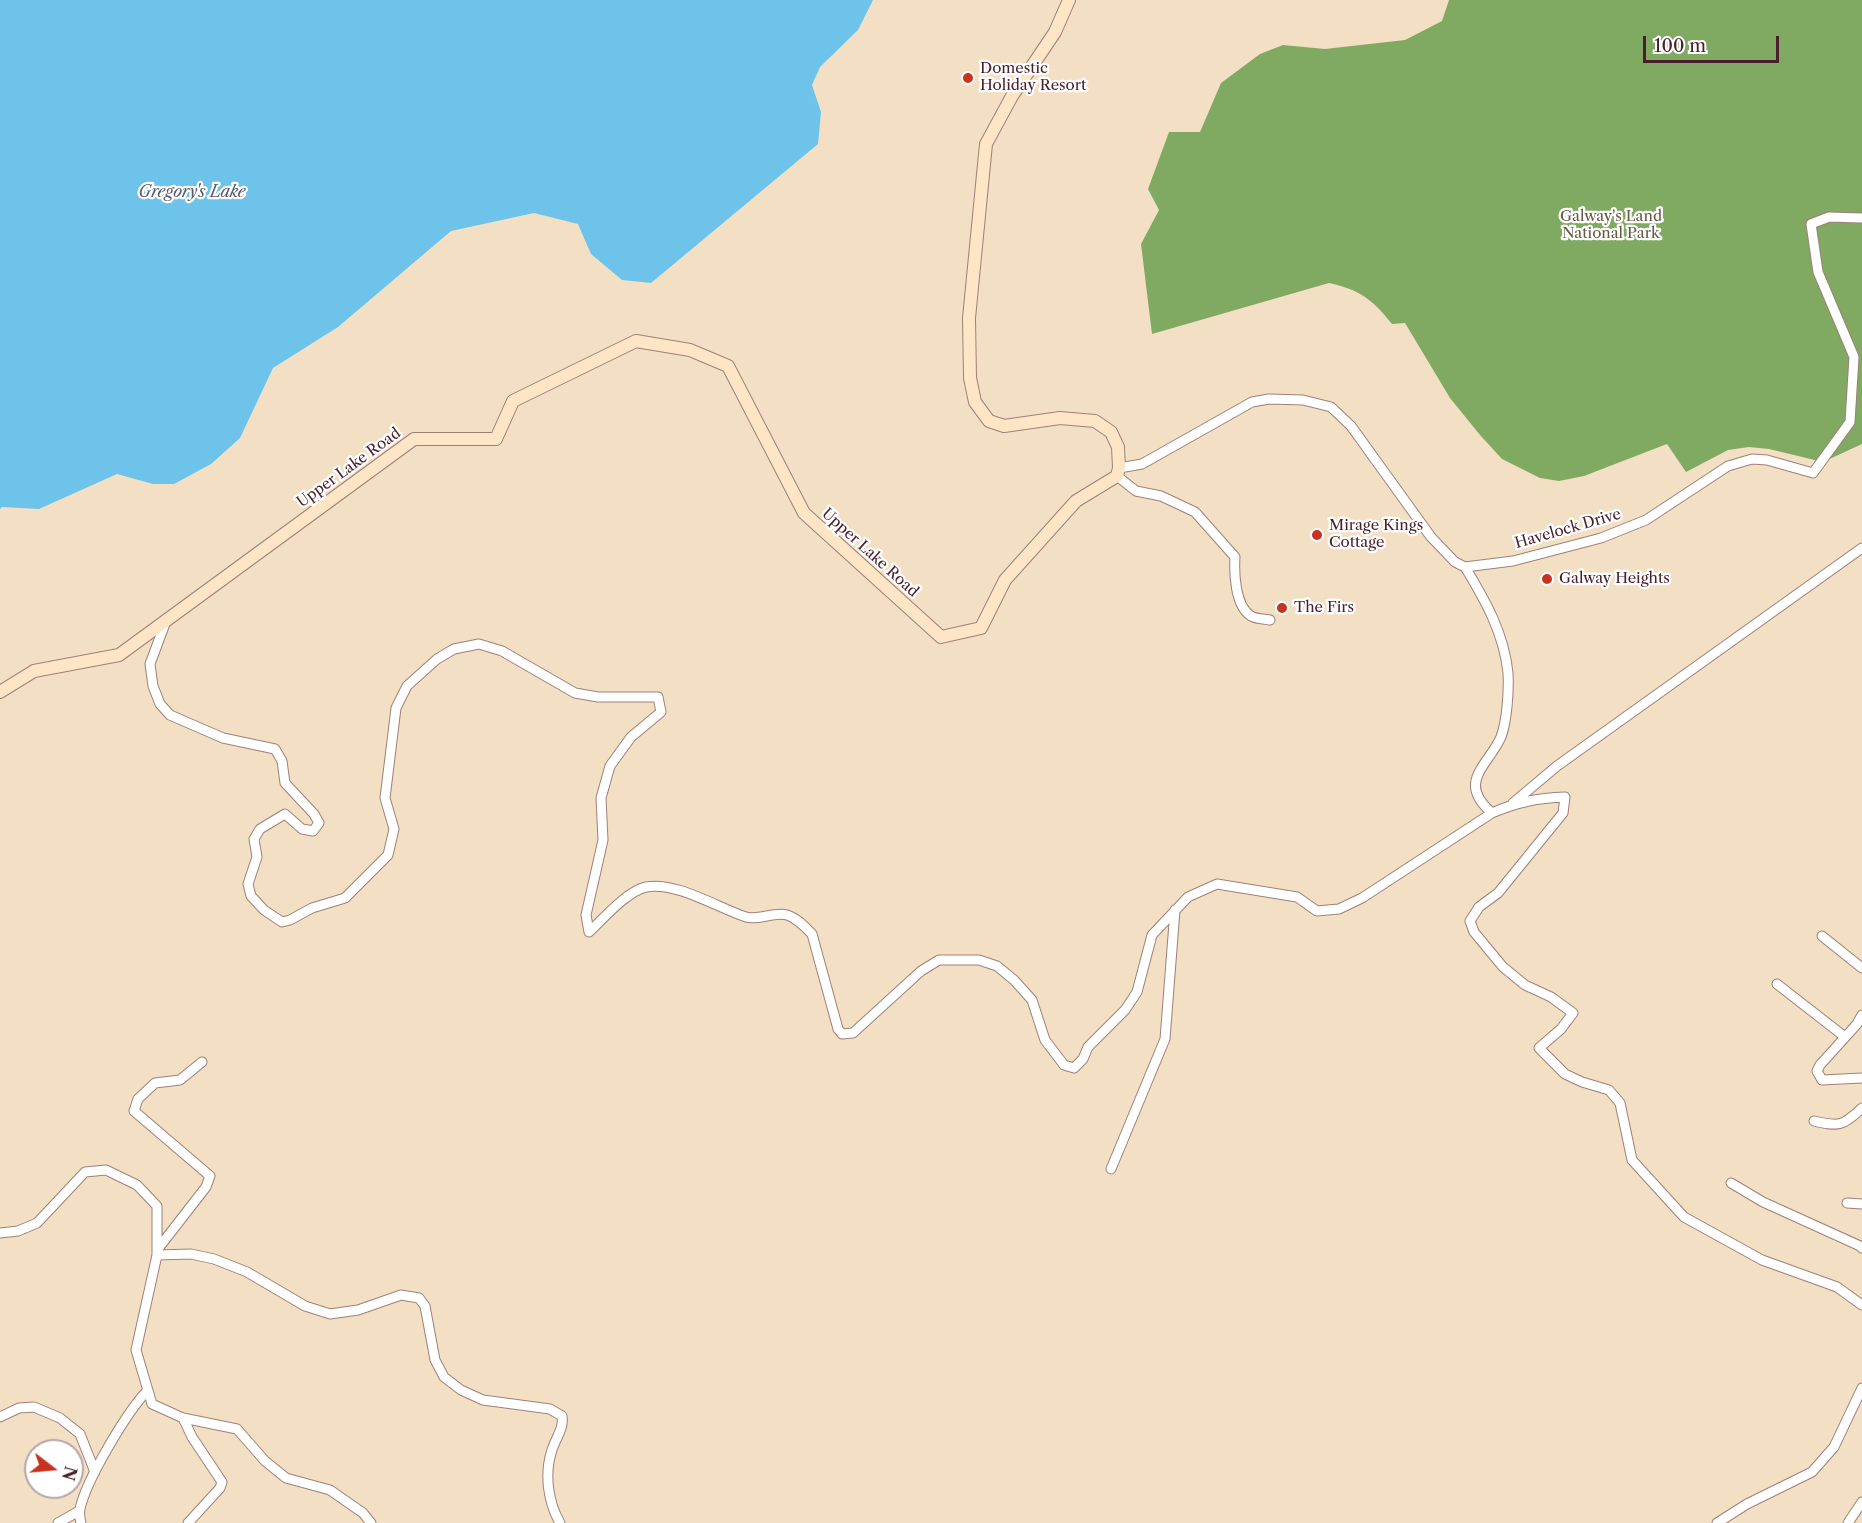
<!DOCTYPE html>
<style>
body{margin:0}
#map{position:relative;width:1862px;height:1523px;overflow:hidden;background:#f3e0c4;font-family:"Libre Caslon Text",serif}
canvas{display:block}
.north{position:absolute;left:24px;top:1439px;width:60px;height:60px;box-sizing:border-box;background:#fff;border:2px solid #b7a5aa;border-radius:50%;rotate:106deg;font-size:16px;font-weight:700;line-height:24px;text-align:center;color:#4a1f2b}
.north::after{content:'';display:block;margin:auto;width:21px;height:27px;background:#c8321e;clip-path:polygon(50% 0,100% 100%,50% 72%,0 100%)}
.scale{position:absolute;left:1643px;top:36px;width:136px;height:27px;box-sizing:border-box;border:3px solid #4a1f2b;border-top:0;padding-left:8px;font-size:18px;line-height:21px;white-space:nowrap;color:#4a1f2b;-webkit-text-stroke:4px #fff;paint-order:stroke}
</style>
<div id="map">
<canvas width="1862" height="1523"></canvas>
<div class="north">N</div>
<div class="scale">100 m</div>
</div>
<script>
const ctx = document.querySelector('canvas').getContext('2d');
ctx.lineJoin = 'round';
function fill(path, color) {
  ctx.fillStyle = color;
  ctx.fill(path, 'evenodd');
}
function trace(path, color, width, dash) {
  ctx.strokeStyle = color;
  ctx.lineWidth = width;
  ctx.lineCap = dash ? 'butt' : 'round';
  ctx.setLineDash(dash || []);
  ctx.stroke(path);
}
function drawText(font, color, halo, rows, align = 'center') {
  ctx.font = font + ' "Libre Caslon Text",serif';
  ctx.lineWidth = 4.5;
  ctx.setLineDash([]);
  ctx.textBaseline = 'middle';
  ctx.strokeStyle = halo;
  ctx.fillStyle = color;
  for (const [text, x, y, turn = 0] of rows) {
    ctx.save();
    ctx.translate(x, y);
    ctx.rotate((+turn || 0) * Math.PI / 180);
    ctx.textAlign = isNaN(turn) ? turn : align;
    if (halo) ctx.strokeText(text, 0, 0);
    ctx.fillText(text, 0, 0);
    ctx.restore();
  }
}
const forest = new Path2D(`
 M 1449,0 L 1862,0 L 1862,444 L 1823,462 L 1769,449 L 1749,447 L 1728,450 L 1686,472 L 1667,444 L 1584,476 L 1559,481 L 1540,478 L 1502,459 L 1480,435 L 1450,398 L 1405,323 L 1392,324 C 1372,299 1360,290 1329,283 L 1152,334 L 1141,244 L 1159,210 L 1148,189 L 1169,132 L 1200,132 L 1221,83 L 1260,54 L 1283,45 L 1325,49 L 1405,40 L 1442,21 Z`);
const water = new Path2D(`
 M 0,0 L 873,0 L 858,30 L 820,67 L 812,85 L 821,112 L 818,144 L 651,283 L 622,280 L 591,254 L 578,224 L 534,213 L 451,231 L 338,327 L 273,368 L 240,438 L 211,464 L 174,484 L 153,484 L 117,474 L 39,509 L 2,507 L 0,509 Z`);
const street = new Path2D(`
 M 1119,468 L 1142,464 L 1252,402 L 1269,399 L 1303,400 L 1331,407 L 1351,426 L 1431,537 L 1455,562 L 1465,567 L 1513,561 L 1601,538 L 1646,520 L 1728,466 L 1752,459 L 1767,460 L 1813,473 L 1850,422 L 1854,357 L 1818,272 L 1811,224 L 1829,217 L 1862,218
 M 1117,476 L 1136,491 L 1161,496 L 1195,512 L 1235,557 C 1234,573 1235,606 1251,616 C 1256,619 1265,619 1270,620
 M 1465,567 C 1485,600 1504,633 1508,673 C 1509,690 1507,721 1501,737 C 1488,766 1456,782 1492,813 C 1517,802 1538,798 1565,797 L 1563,813 L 1498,893 L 1479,907 L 1470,921 L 1474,932 L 1503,967 L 1525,985 L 1551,997 L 1573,1013 L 1561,1029 L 1539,1048 L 1565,1074 L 1582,1082 L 1609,1090 L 1620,1103 L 1632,1160 L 1684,1217 L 1762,1260 L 1837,1287 L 1862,1305
 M 166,621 L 150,664 L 153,686 L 160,704 L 170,715 L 223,738 L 275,749 L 282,761 L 285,783 L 314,814 L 319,823 L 313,831 L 302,829 L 285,814 L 260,829 L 254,839 L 257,857 L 248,884 L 251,896 L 264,910 L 282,922 L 290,920 L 312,908 L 345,898 L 388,855 L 394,829 L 385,798 L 396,708 L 407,686 L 437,659 L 454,649 L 479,644 L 502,651 L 575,693 L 598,697 L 658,697 L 661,712 L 631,737 L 610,766 L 601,798 L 603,840 L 586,915 L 589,932
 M 1513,803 L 1557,766 L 1862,548
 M 589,932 C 603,919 627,891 646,887 C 676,881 718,908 746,917 C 759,921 774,911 787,915 C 797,918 805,927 812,934 L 838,1029 L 842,1034 L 853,1033 L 921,971 L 939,960 L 979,960 L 997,966 L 1014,980 L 1032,1000 L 1045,1040 L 1064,1065 L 1074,1068 L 1083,1059 L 1088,1047 L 1125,1010 L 1137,992 L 1152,935 L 1188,897 L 1217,884 L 1297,897 L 1317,911 L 1339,909 L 1362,898 L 1492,813
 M 1822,936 L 1862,968
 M 1777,984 L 1845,1037
 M 1862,1015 L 1857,1024 L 1820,1065 L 1817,1071 L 1822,1080 L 1862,1078
 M 1814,1121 C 1839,1127 1843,1126 1862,1108
 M 1111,1169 L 1165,1039 L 1175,910
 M 1731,1183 L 1763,1202 L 1860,1246 L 1862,1248
 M 1847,1203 L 1862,1204
 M 0,1233 L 18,1231 L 37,1223 L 85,1172 L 106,1170 L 137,1185 L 157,1206 L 157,1255 L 136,1350 L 152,1404 L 183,1418 L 237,1429 L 265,1461 L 286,1478 L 330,1490 L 363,1513 L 371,1523
 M 157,1250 L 206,1187 L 210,1176 L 134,1111 L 138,1099 L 155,1083 L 180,1080 L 202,1062
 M 157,1255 L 191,1254 L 214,1259 L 247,1272 L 305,1306 L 330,1314 L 358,1310 L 401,1295 L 419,1298 L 425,1306 L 435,1360 L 444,1377 L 461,1390 L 483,1400 L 550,1409 L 562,1416 C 564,1429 556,1437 552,1450 C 544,1474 548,1502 560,1523
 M 0,1417 L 19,1408 L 34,1407 L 60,1418 L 80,1434 L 95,1472
 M 183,1418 L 192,1437 L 222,1482 L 220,1488 L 188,1523
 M 58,1523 L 79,1511
 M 81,1523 C 80,1519 79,1513 80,1509 C 86,1480 127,1412 147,1391
 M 1717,1523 L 1747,1504 L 1812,1472 L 1834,1447 L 1862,1388
 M 1848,1523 L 1862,1502`);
const secondary = new Path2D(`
 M 0,692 L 34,671 L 119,655 L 414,439 L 496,439 L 513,401 L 636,341 L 690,350 L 728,366 L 804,513 L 941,637 L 981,628 L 1005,580 L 1076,501 L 1117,476 L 1119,468 L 1118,447 L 1111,432 L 1095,421 L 1060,418 L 1004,426 L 989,421 L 975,402 L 970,378 L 969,318 L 986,144 L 1012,96 L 1055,32 L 1069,0`);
const markers = [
 [968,78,6,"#c8321e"],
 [1317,535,6,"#c8321e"],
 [1547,579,6,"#c8321e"],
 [1282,608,6,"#c8321e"]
];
const poiNames = [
 ["Domestic",980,69],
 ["Holiday Resort",980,86],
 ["Mirage Kings",1329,526],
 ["Cottage",1329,543],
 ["Galway Heights",1559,579],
 ["The Firs",1294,608]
];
const parkNames = [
 ["Galway's Land",1611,217],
 ["National Park",1611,234]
];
const streetNames = [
 ["Upper Lake Road",349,468,-36],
 ["Havelock Drive",1568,529,-16],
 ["Upper Lake Road",870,553,42]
];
const waterNames = [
 ["Gregory's Lake",192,192]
];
fill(forest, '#80aa62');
fill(water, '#6dc3ea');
trace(street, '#9e8078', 11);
trace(secondary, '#9e8078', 14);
trace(street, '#fff', 9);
trace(secondary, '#fde5c5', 12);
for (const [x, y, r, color] of markers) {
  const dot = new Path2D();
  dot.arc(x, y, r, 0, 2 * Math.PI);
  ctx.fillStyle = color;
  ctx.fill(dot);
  trace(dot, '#fff', 2);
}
drawText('15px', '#4a1f2b', '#fff', poiNames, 'left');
drawText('15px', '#685943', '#fff', parkNames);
drawText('15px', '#4a1f2b', '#fff', streetNames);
drawText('italic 16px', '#56586e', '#fff', waterNames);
</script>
